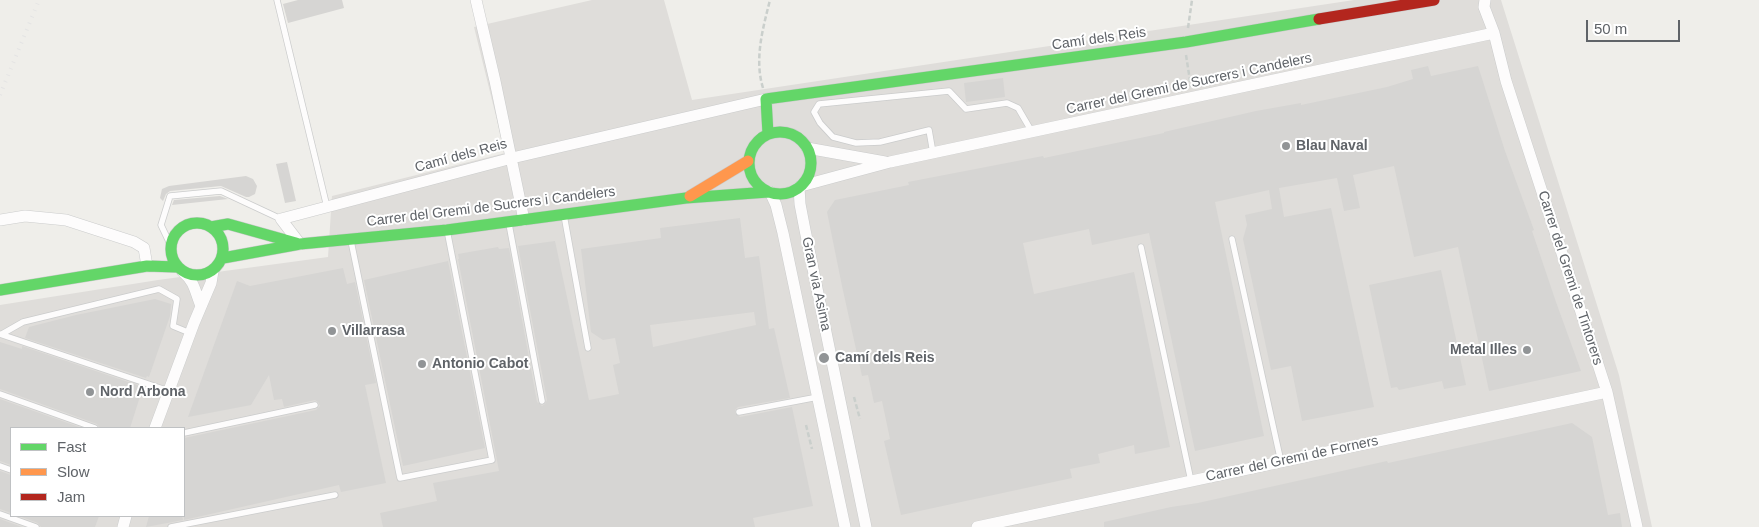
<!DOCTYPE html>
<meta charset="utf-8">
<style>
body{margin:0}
#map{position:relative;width:1759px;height:527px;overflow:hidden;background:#efeeea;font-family:Arial,sans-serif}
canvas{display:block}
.legend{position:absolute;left:10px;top:427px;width:175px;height:90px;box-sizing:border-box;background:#fff;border:1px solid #bfc1c3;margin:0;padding:6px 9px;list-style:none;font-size:15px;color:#5f6368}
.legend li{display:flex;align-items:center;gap:10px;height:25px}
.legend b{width:25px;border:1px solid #bfc1c3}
.scale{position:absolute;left:1586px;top:20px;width:94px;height:22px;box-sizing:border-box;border:2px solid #5f6368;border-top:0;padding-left:6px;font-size:15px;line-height:18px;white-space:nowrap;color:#5f6368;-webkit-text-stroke:4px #fff;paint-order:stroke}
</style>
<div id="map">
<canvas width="1759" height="527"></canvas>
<ul class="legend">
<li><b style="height:6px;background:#63d668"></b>Fast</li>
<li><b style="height:6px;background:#ff974d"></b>Slow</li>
<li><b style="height:6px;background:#b3261e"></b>Jam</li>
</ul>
<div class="scale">50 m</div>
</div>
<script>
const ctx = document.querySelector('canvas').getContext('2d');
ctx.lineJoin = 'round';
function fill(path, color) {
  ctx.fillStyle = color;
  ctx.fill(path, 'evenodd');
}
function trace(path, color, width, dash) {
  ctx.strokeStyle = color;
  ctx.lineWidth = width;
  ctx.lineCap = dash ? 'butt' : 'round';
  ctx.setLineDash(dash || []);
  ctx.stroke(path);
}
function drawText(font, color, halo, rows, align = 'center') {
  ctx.font = font + ' Arial,sans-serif';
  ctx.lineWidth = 4;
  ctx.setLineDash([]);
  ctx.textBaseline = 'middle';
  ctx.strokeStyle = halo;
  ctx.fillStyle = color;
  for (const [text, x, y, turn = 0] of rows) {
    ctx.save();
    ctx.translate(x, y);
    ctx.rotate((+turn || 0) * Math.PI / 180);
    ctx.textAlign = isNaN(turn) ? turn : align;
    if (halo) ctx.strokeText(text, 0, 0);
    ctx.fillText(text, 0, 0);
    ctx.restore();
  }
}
const industrial = new Path2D(`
 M 592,0 L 664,0 L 692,100 L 1354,0 L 1501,0 L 1619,375 L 1652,527 L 0,527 L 0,305 L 158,280 L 328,257 L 332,196 L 505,153 L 474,27 ZM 11,428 L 184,428 L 184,516 L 11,516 Z`);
const building = new Path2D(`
 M 298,0 L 342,0 L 344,8 L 288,23 L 283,4 Z
 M 1428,66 L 1431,76 L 1478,66 L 1505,151 L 1534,230 L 1532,231 L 1556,302 L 1581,371 L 1489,391 L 1458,247 L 1414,257 L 1394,166 L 1353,175 L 1360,208 L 1344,211 L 1337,178 L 1279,188 L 1284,217 L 1331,208 L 1374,407 L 1302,421 L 1291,366 L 1271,370 L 1243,239 L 1247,225 L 1245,215 L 1272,209 L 1269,190 L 1215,202 L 1264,436 L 1195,451 L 1149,233 L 1092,245 L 1089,229 L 1023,243 L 1034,294 L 1134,272 L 1170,447 L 1135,454 L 1134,445 L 1098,454 L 1100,463 L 1070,469 L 1072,478 L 901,515 L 884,441 L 890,439 L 882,401 L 874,403 L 868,375 L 862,376 L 842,286 L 827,212 L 835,200 L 909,185 L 908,182 L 1043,156 L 1044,158 L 1164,133 L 1164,132 L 1256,111 L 1301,103 L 1301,105 L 1387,87 L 1413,79 L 1411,70 Z
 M 1003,78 L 1005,97 L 966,102 L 964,83 Z
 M 287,162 L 296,201 L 285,203 L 276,164 Z
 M 246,176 L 253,179 L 257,186 L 255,194 L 249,197 L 246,197 L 221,186 L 170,191 L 166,194 L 163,201 L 160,198 L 162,189 L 169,186 Z
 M 220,196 L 228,199 L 172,205 L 174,200 Z
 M 740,218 L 745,258 L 759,256 L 769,329 L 774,328 L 790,398 L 738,407 L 735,410 L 735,413 L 740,417 L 792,407 L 813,506 L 753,518 L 755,527 L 383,527 L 380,513 L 437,501 L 433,483 L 499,471 L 458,259 L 459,259 L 458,254 L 498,247 L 499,249 L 509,248 L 537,402 L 542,406 L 545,404 L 547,400 L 518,246 L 555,241 L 589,400 L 619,394 L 613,365 L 620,363 L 615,338 L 603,340 L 591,332 L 581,249 L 661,238 L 660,228 ZM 754,312 L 756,325 L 653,347 L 650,325 Z
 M 448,261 L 485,448 L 403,466 L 364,280 Z
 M 343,268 L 347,284 L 355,282 L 376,383 L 365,385 L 386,483 L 341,492 L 339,485 L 184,520 L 184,438 L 316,410 L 320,406 L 318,402 L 315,400 L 284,407 L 282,399 L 274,400 L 269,375 L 251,405 L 188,417 L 237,281 L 250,286 Z
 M 1441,270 L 1466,385 L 1444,389 L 1442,381 L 1399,390 L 1397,387 L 1391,388 L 1369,285 Z
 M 155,299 L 171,304 L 170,316 L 149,377 L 147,376 L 146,378 L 25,338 L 29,327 L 76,315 Z
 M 0,342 L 22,349 L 22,346 L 143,387 L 130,428 L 100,428 L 97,424 L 0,389 Z
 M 0,399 L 82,428 L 11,428 L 11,465 L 0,461 Z
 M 1572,423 L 1592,437 L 1608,515 L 1620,513 L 1622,527 L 1104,527 L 1104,522 L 1171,507 L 1198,503 L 1387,461 L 1388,463 Z
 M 0,471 L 11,475 L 11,513 L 0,509 Z
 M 19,516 L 99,516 L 95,527 L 41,527 L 38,523 Z
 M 149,516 L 182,516 L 183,520 L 146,527 Z
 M 0,519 L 22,527 L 0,527 Z`);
const path = new Path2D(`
 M 1188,28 L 1192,0
 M 1186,55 L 1191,87
 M 763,88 C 754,59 763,28 770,0
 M 854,397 L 860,419
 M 806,425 L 812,449`);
const lane = new Path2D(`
 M 277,0 L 327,207
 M 933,153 L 929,130 L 880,142 L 856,143 L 833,137 L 820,123 L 814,112 L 819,104 L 949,91 L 966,109 L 1007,103 L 1018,108 L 1032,132
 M 564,215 L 588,348
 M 509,224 L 542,401
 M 1232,239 L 1281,462
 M 351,241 L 400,478 L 492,460 L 447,230
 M 171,246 L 161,225 L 170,196 L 221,191 L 281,219
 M 1141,247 L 1191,481
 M 0,334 L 169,391
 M 2,334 L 23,322 L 159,289 L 177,299 L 173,326 L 190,333
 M 0,394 L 95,428
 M 739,412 L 818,397
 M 184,433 L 315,405
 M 0,466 L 11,470
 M 0,514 L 36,527
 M 171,527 L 335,495`);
const street = new Path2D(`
 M 476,0 L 495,81 L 524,220
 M 1485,0 L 1484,7 L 1494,33 L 1506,81 L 1607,392 L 1637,527
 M 807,148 L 885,162
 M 801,186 L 890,162 L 1494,33
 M 799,187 L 800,204 L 805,230 L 866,527
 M 770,192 L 776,205 L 783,233 L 845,527
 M 0,220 L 25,216 L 66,220 L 134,242 L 144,248 L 147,266
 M 300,244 L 281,219 L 512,158 L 766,99
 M 183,272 C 195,282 195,292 201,306
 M 155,428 L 194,323 L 211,283 L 213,271
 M 123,527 L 126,516
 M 977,527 L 1607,392`);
const fast = new Path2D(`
 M749 163a31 31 0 1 1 62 0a31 31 0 1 1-62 0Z
 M 768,134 L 766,99 L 1186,42 L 1319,19
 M171 249a26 26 0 1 1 52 0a26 26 0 1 1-52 0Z
 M 211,227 L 228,224 L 296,243
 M 223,258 L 300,244 L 447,230 L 686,198 L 768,192
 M 0,290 L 147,266 L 177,267`);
const slow = new Path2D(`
 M 690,196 L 748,161`);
const jam = new Path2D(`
 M 1319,19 L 1434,0`);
const rail = new Path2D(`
 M 0,95 L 39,0`);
const markers = [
 [1286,146,5,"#919496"],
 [332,331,5,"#919496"],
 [1527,350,5,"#919496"],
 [824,358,6,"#919496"],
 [422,364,5,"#919496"],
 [90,392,5,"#919496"]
];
const streetNames = [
 ["Camí dels Reis",1099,39,-8],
 ["Carrer del Gremi de Sucrers i Candelers",1189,84,-12],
 ["Camí dels Reis",461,156,-15],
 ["Carrer del Gremi de Sucrers i Candelers",491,207,-7],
 ["Carrer del Gremi de Tintorers",1570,278,72],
 ["Gran via Asima",816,284,78],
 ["Carrer del Gremi de Forners",1292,459,-12]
];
const poiNames = [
 ["Blau Naval",1296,146],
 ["Villarrasa",342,331],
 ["Metal Illes",1517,350,"right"],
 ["Camí dels Reis",835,358],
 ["Antonio Cabot",432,364],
 ["Nord Arbona",100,392]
];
fill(industrial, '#dfddda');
fill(building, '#d6d5d3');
trace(lane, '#cbcccc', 7);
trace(street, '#cbcccc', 12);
trace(fast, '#cacacb', 12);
trace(slow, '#cacacb', 12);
trace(jam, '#cacacb', 12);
trace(path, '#cacfcc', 2.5, [5, 2.5]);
trace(lane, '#fdfcfc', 5.5);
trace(street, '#fdfcfc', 11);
trace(fast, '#63d668', 11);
trace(slow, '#ff974d', 11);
trace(jam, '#b3261e', 11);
trace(rail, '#e4e4e4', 4, [1, 6]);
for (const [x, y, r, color] of markers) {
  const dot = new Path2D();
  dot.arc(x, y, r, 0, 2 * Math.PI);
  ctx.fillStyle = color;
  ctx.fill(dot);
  trace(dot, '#fff', 2);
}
drawText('14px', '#5f6368', '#fff', streetNames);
drawText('bold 14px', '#5f6368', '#fff', poiNames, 'left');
</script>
